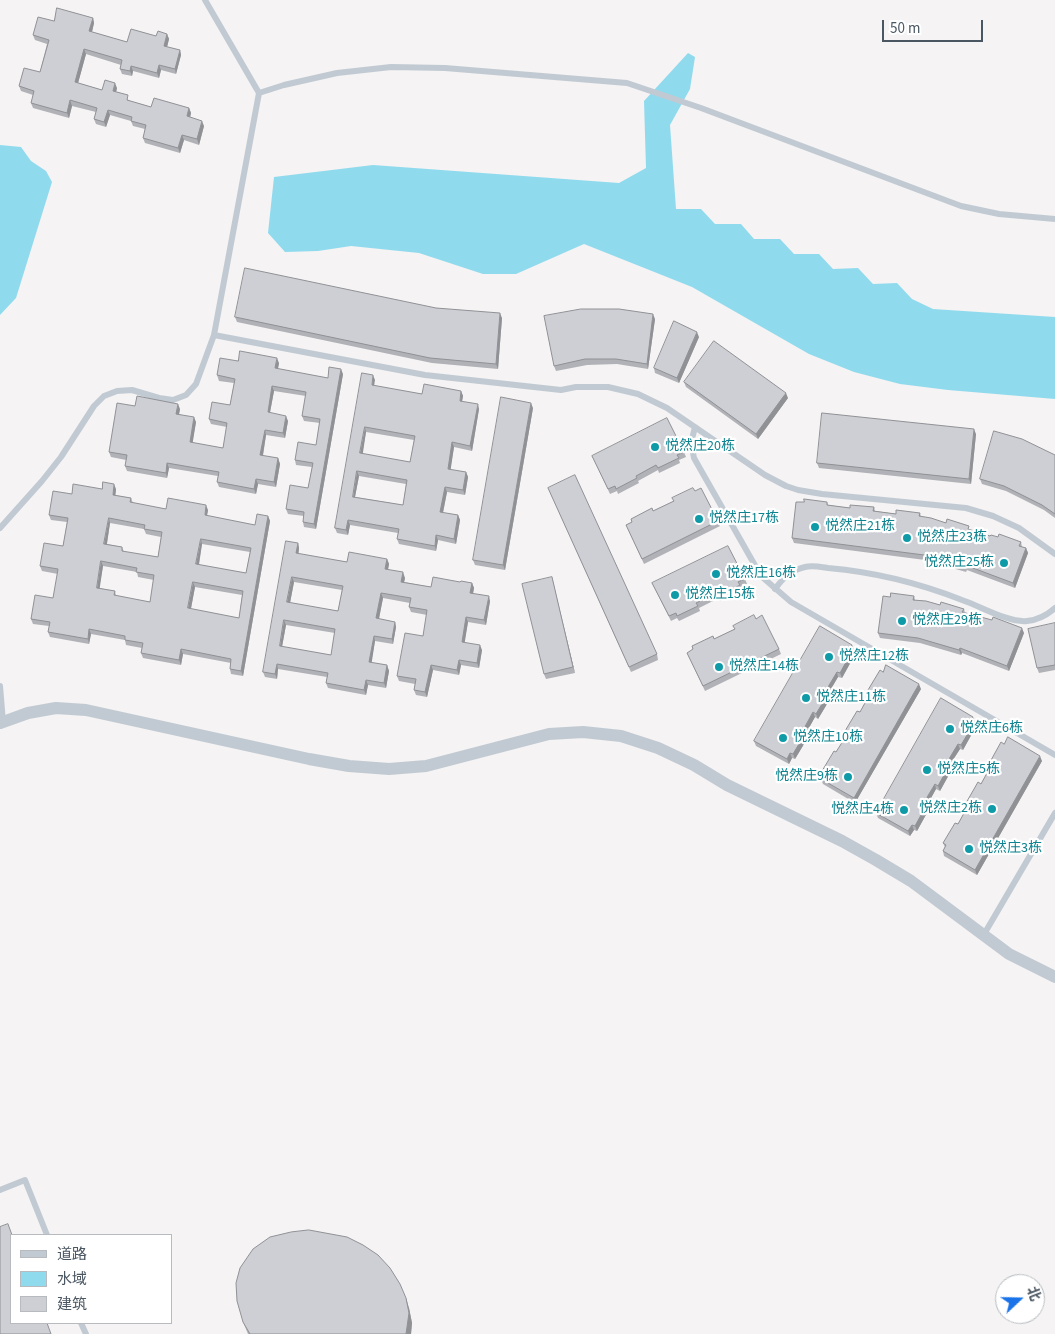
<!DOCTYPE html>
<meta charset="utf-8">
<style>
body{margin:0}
#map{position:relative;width:1055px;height:1334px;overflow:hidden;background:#f5f3f3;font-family:"Source Sans 3","Noto Sans SC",sans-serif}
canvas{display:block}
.legend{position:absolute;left:10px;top:1234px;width:162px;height:90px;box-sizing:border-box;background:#fff;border:1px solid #b7bbc0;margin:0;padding:6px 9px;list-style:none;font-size:15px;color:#4a5661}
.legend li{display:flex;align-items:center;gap:10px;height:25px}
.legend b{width:25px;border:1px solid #b7bbc0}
.north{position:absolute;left:995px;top:1274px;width:50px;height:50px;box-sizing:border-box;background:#fff;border:1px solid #b7bbc0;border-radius:50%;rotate:69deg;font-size:14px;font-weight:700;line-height:20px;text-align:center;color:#4a5661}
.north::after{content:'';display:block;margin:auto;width:18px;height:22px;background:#1a73e8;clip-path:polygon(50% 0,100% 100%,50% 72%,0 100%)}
.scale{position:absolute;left:882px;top:20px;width:101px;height:22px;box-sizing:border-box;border:2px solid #4a5661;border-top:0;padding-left:6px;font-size:15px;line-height:18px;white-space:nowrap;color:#4a5661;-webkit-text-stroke:4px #fff;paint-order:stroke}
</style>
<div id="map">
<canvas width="1055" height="1334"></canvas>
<ul class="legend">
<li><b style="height:6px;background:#c1cad2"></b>道路</li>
<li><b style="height:14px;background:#90daee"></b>水域</li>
<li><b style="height:14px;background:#cdcfd5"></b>建筑</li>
</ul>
<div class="north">北</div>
<div class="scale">50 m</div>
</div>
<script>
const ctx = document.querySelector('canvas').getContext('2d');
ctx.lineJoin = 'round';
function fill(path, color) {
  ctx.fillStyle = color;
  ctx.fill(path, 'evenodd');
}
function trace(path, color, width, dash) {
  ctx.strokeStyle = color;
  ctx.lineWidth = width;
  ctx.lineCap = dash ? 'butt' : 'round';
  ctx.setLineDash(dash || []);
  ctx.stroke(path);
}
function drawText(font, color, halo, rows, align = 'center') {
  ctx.font = font + ' "Source Sans 3","Noto Sans SC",sans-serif';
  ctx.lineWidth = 4.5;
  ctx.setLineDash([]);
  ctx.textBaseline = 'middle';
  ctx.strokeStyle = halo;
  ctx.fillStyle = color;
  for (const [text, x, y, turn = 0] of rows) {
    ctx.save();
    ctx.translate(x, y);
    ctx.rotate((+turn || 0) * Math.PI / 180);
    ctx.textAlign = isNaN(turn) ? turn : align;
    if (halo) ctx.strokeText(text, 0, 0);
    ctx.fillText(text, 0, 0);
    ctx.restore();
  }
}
const water = new Path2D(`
 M 688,53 L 695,57 L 690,89 L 670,125 L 676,209 L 701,209 L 715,224 L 741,224 L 754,239 L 780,239 L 794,254 L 819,254 L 833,269 L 858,268 L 873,284 L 897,283 L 912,299 L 933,309 L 1055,317 L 1055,399 L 948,390 L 900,384 L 854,372 L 809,354 L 692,287 L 584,244 L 516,274 L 483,274 L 419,253 L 351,246 L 318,251 L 285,252 L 268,233 L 274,177 L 373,165 L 619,183 L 646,168 L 644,101 Z
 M 0,145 L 21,147 L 31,161 L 46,171 L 52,182 L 16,298 L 0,315 Z`);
const lane = new Path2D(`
 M 259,93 L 284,85 L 337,73 L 391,67 L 445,68 L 627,83 L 701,108 L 961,206 L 999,214 L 1055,219
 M 214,335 L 425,375 L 561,390 L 576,387 L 608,387 L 638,394 L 667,408 L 765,475 L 786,486 L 798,490 L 822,494 L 966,508 L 993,516 L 1019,528 L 1055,554
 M 695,427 L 691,443 L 694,458 L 761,576 L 791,602 L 1055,755
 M 0,528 L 42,481 L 61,457 L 94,406 L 104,396 L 117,391 L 132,390 L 159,398 L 173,400 L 186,395 L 196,384 L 214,335 L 259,93 L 205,0
 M 775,589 C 783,578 791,570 805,567 C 812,565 821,567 828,568 C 874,572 919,583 962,600 C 980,606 1009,623 1027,621 C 1038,620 1047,615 1055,608
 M 0,686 L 3,722
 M 983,936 L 1055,813
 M 0,1190 L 25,1180 L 47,1235
 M 81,1323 L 86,1334`);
const street = new Path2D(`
 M 0,723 L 28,713 L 56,708 L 86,710 L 309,759 L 349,766 L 389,769 L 426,766 L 549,734 L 583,732 L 621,736 L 658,748 L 694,765 L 727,785 L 842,841 L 876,860 L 911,881 L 1009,954 L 1055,977`);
const wall = new Path2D(`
 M 93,18 L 94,23 L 92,32 L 127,42 L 167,34 L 169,39 L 167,47 L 180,50 L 181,55 L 176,74 L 161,70 L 159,78 L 133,71 L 132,76 L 122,74 L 120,69 L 121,65 L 86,54 L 78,83 L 102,90 L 117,88 L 116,92 L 130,101 L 151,107 L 189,108 L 191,113 L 190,117 L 204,126 L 199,145 L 184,140 L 180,153 L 145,143 L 143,138 L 145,129 L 133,126 L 131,121 L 110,115 L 106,127 L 96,124 L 94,119 L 96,112 L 72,106 L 69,118 L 33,108 L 31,103 L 33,95 L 21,91 L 19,86 L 40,72 L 47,44 L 35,40 L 33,35 L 54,21 Z
 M 436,308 L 502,318 L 498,369 L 432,363 L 237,322 L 235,317 Z
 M 655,319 L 648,369 L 617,364 L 587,365 L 556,371 L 554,366 Z
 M 699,337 L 679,383 L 655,373 L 654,368 Z
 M 238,361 L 279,363 L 278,369 L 328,378 L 343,374 L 316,529 L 304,527 L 303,522 L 304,516 L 288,514 L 286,509 L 308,488 L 312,467 L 296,465 L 295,460 L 316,445 L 320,423 L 304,421 L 302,416 L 306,396 L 274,391 L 270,413 L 288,421 L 285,438 L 266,435 L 263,456 L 278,458 L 280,464 L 276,487 L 258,484 L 256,494 L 219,487 L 217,482 L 218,476 L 169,468 L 167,478 L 127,471 L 125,466 L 126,460 L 111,457 L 109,452 L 135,406 L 180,409 L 179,414 L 196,422 L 192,443 L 223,448 L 227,427 L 211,424 L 209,419 L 230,405 L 234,383 L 219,381 L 217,375 Z
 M 375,380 L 374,386 L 422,394 L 461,391 L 463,396 L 462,402 L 479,409 L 472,451 L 454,447 L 450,470 L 466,472 L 468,477 L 465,495 L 447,492 L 443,513 L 458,515 L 460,520 L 456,544 L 438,540 L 436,551 L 399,544 L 397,539 L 398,533 L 350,525 L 348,535 L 337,533 L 335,528 ZM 366,432 L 414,440 L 410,462 L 362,454 ZM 359,476 L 406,484 L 403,505 L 355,497 Z
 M 684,382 L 788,398 L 758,439 L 686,387 Z
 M 533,408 L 505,570 L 475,565 L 473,560 Z
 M 976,434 L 971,484 L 819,468 L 817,463 Z
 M 684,452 L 686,457 L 679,460 L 680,463 L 659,473 L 658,470 L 638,481 L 639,483 L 618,494 L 617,491 L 610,494 L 592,456 Z
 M 1055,455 L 1055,518 L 1044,510 L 1006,491 L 982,484 L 980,479 Z
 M 548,488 L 657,654 L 658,660 L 631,672 Z
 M 102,489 L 116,489 L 115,495 L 131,498 L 133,503 L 166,509 L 208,510 L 207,516 L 255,525 L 268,516 L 270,521 L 243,676 L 231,674 L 230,669 L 231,663 L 183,654 L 181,665 L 143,658 L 141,653 L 142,648 L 126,645 L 125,640 L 91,634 L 89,644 L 50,637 L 48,632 L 49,626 L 33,624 L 31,619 L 53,598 L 58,574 L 42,571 L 40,566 L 63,546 L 67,522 L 51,520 L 49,515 L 72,494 ZM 110,523 L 144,529 L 146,534 L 161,537 L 158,557 L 124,552 L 122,547 L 107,544 ZM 202,544 L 250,552 L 246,573 L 199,565 ZM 103,566 L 137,572 L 138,577 L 154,580 L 150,602 L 116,596 L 115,591 L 99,588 ZM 195,587 L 242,595 L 239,618 L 191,609 Z
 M 695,491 L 718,521 L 720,526 L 644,564 L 626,525 L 632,522 L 631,519 L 653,511 Z
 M 804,502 L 827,502 L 828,505 L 850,508 L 874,507 L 875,511 L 896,514 L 920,513 L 921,517 L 990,536 L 1021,542 L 1022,547 L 1026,548 L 1028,553 L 1015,588 L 967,570 L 966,572 L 925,560 L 794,543 L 792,538 Z
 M 298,543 L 299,548 L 298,554 L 347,562 L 387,559 L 389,564 L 388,570 L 405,578 L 404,582 L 431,587 L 460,582 L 472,583 L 474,588 L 473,594 L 490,601 L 486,625 L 468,622 L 464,643 L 482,650 L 479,668 L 461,665 L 459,675 L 433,670 L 427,697 L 416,695 L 414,690 L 415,684 L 399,681 L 397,676 L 423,636 L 427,615 L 411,612 L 409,607 L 410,603 L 383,598 L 379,619 L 395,622 L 396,627 L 393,644 L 375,641 L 371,663 L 387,665 L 389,671 L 386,688 L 368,685 L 366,695 L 328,688 L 326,683 L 327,677 L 278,669 L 277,679 L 265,677 L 263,672 ZM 294,582 L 342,590 L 338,611 L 290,603 ZM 286,625 L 335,633 L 331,655 L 282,647 Z
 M 552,577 L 575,673 L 546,679 L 544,674 Z
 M 745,579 L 747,584 L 740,587 L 741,590 L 720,601 L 719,598 L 699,608 L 700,611 L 679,621 L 677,618 L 671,621 L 652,583 Z
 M 914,596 L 915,600 L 940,605 L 964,609 L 965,613 L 1024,633 L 1009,671 L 962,653 L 961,655 L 920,643 L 880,638 L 878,633 L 890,597 Z
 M 756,619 L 779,649 L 781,654 L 705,691 L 687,653 L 693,650 L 692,646 L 714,639 Z
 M 1055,623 L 1055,670 L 1039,673 L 1037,668 Z
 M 852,645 L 854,650 L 851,654 L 853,658 L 842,678 L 838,677 L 828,694 L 830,699 L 818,719 L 815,717 L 805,735 L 807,739 L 795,759 L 792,758 L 789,764 L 756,746 L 754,741 Z
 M 921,689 L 855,803 L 823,784 L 821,779 L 824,775 L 822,771 L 836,752 L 847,735 L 845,731 L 860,712 L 870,694 L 868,690 Z
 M 975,722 L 973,726 L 974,730 L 963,750 L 960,749 L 949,766 L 951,771 L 940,791 L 936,789 L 926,807 L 928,811 L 917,831 L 914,830 L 910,836 L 878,818 L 876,813 Z
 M 1004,744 L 1042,761 L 977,875 L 944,856 L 943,851 L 945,847 L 943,843 L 958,824 L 968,807 L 966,803 L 981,784 L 991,766 L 990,762 Z
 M 409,1308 L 412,1323 L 411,1334 L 248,1334 L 243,1322 Z`);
const shadedWall = new Path2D(`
 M 93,18 L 94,23 L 91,36 L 89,31 Z
 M 167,34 L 169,39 L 166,51 L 164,46 Z
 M 84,49 L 86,54 L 77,87 L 75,82 Z
 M 180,50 L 181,55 L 176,74 L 175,69 Z
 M 159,65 L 161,70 L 159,78 L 157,73 Z
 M 131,66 L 133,71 L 132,76 L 130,71 Z
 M 115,83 L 117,88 L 115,96 L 113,91 Z
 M 70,100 L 72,106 L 69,118 L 67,113 Z
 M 189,108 L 191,113 L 189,122 L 187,116 Z
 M 108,110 L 110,115 L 106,127 L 104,122 Z
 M 202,121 L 204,126 L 199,145 L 197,139 Z
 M 182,135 L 184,140 L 180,153 L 178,148 Z
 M 500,313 L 502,318 L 498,369 L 496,364 Z
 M 653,314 L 655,319 L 648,369 L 647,364 Z
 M 697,332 L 699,337 L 679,383 L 677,378 Z
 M 277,358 L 279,363 L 277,373 L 275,368 Z
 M 341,369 L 343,374 L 316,529 L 314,524 Z
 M 373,375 L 375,380 L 373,390 L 372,385 Z
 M 272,386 L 274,391 L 269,417 L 268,412 Z
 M 461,391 L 463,396 L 461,406 L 460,401 Z
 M 786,393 L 788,398 L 758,439 L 756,434 Z
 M 531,403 L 533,408 L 505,570 L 503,565 Z
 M 178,404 L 180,409 L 178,419 L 176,414 Z
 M 478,404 L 479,409 L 472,451 L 470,446 Z
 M 286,416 L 288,421 L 285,438 L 283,433 Z
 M 194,417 L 196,422 L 192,447 L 190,442 Z
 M 365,427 L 366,432 L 362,459 L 360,453 Z
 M 974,429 L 976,434 L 971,484 L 969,479 Z
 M 265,430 L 266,435 L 262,460 L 260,455 Z
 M 452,442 L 454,447 L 450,474 L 448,469 Z
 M 278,458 L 280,464 L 276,487 L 274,482 Z
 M 167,463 L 169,468 L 167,478 L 166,473 Z
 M 357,471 L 359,476 L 354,502 L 353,497 Z
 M 466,472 L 468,477 L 465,495 L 463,490 Z
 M 256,479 L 258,484 L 256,494 L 254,489 Z
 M 114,484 L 116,489 L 115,500 L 113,495 Z
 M 445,487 L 447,492 L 442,517 L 440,512 Z
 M 206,505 L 208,510 L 206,520 L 205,515 Z
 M 458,515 L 460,520 L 456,544 L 454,539 Z
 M 268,516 L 270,521 L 243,676 L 241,671 Z
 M 109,518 L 110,523 L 106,549 L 104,544 Z
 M 348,520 L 350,525 L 348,535 L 346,530 Z
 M 436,535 L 438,540 L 436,551 L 435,546 Z
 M 201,539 L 202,544 L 198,569 L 196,564 Z
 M 298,543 L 299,548 L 298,559 L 296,553 Z
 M 1026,548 L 1028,553 L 1015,588 L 1013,583 Z
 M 387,559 L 389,564 L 387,574 L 385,569 Z
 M 101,561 L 103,566 L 99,593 L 97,588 Z
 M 403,572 L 405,578 L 403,587 L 401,582 Z
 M 292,577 L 294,582 L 289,608 L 287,602 Z
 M 552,577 L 553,582 L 575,673 L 573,667 Z
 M 193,582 L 195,587 L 190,613 L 188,608 Z
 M 472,583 L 474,588 L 472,598 L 470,593 Z
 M 381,593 L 383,598 L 378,623 L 376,618 Z
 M 489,596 L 490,601 L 486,625 L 484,620 Z
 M 466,617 L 468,622 L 464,647 L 462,642 Z
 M 284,620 L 286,625 L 281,652 L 280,646 Z
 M 395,622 L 396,627 L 393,644 L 392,639 Z
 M 1022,628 L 1024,633 L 1009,671 L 1007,666 Z
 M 89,629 L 91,634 L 89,644 L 88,639 Z
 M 374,636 L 375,641 L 371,667 L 369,662 Z
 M 480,645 L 482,650 L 479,668 L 477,663 Z
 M 852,645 L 854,650 L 851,654 L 853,658 L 842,678 L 840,673 L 848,651 Z
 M 960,648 L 962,653 L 961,655 L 959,650 Z
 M 181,649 L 183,654 L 181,665 L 179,660 Z
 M 459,660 L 461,665 L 459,675 L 457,670 Z
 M 277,664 L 278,669 L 277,679 L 275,674 Z
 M 387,665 L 389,671 L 386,688 L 384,683 Z
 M 431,665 L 433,670 L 427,697 L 425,692 Z
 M 837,672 L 838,677 L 828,694 L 830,699 L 818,719 L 816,714 L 825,692 Z
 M 366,680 L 368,685 L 366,695 L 364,690 Z
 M 919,684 L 921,689 L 855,803 L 854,798 Z
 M 813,712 L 815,717 L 805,735 L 807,739 L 795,759 L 793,754 L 802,732 Z
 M 973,717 L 975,722 L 973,726 L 974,730 L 963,750 L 961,745 L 969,723 Z
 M 958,744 L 960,749 L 949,766 L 951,771 L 940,791 L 938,786 L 946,764 Z
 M 790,753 L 792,758 L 789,764 L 787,759 Z
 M 1040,756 L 1042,761 L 977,875 L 975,870 Z
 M 935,784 L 936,789 L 926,807 L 928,811 L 917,831 L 915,826 L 923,804 Z
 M 912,825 L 914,830 L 910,836 L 908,831 Z
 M 406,1298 L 409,1308 L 412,1323 L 411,1334 L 406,1334 Z`);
const building = new Path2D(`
 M 57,8 L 93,18 L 89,31 L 127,42 L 131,29 L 156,36 L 158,31 L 167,34 L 164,46 L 180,50 L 175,69 L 159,65 L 157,73 L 131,66 L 130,71 L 120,69 L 122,60 L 84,49 L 75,82 L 102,90 L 105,80 L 115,83 L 113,91 L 128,95 L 127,100 L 151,107 L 154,98 L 189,108 L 187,116 L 202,121 L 197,139 L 182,135 L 178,148 L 143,138 L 146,125 L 131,121 L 132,117 L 108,110 L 104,122 L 94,119 L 97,108 L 70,100 L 67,113 L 31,103 L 34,91 L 19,86 L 24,68 L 40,72 L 49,40 L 33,35 L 38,17 L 54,21 Z
 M 245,268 L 436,308 L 500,313 L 496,364 L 430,358 L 235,317 Z
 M 581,309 L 619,309 L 653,314 L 647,364 L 616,359 L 585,359 L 554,366 L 544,316 Z
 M 674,321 L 697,332 L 677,378 L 654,368 Z
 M 714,341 L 786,393 L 756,434 L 684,382 Z
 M 240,351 L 277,358 L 275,368 L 328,378 L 329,367 L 341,369 L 314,524 L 303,522 L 304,512 L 286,509 L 290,485 L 308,488 L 313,463 L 295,460 L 298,442 L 316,445 L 320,419 L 302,416 L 306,392 L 272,386 L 268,412 L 286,416 L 283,433 L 265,430 L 260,455 L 278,458 L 274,482 L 256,479 L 254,489 L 217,482 L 219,472 L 167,463 L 166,473 L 125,466 L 127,455 L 109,452 L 117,403 L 135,406 L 137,396 L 178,404 L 176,414 L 194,417 L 190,442 L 223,448 L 227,423 L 209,419 L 212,402 L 230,405 L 235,379 L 217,375 L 220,358 L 238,361 Z
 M 362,373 L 373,375 L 372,385 L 422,394 L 424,384 L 461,391 L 460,401 L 478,404 L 470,446 L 452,442 L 448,469 L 466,472 L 463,490 L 445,487 L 440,512 L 458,515 L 454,539 L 436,535 L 435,546 L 397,539 L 399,529 L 348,520 L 346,530 L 335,528 ZM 365,427 L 415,436 L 410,462 L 360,453 ZM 357,471 L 407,480 L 403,505 L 353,497 Z
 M 501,397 L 531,403 L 503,565 L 473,560 Z
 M 822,413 L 974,429 L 969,479 L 817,463 Z
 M 667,418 L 684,452 L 677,455 L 679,458 L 658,468 L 656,465 L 636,476 L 637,478 L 616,489 L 615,486 L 608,489 L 592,456 Z
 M 994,431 L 1022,439 L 1055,455 L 1055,514 L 1042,505 L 1004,486 L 980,479 Z
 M 575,475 L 657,654 L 629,667 L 548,488 Z
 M 103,482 L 114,484 L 113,495 L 131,498 L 130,502 L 166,509 L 168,498 L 206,505 L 205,515 L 255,525 L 257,514 L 268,516 L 241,671 L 230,669 L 231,659 L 181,649 L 179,660 L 141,653 L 143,643 L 125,640 L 125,636 L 89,629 L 88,639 L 48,632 L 50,622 L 31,619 L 35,595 L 53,598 L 58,569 L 40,566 L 44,543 L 63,546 L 68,518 L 49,515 L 53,491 L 72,494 L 73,484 L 102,489 ZM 109,518 L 145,525 L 144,529 L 162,532 L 158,557 L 122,551 L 122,547 L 104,544 ZM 201,539 L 251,548 L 246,573 L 196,564 ZM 101,561 L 137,568 L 136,572 L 154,575 L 150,602 L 114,595 L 115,591 L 97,588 ZM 193,582 L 243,591 L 239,618 L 188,608 Z
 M 693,488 L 695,491 L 701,488 L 718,521 L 642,559 L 626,525 L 632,522 L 631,519 L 652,508 L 653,511 L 674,501 L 672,498 Z
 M 804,499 L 827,502 L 827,505 L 850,508 L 850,505 L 874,507 L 873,511 L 896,514 L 896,510 L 920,513 L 919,516 L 931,518 L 946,523 L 947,519 L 969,526 L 968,529 L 990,536 L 991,535 L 998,537 L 999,534 L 1021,542 L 1019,546 L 1026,548 L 1013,583 L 965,565 L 965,567 L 924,555 L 792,538 L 796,502 L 804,502 Z
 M 286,541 L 298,543 L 296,553 L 347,562 L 349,552 L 387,559 L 385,569 L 403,572 L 401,582 L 431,587 L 433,577 L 460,582 L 461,581 L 472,583 L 470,593 L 489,596 L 484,620 L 466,617 L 462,642 L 480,645 L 477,663 L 459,660 L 457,670 L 431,665 L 425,692 L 414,690 L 416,679 L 397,676 L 405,633 L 423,636 L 427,610 L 409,607 L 411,598 L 381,593 L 376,618 L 395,622 L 392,639 L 374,636 L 369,662 L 387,665 L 384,683 L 366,680 L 364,690 L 326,683 L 328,673 L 277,664 L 275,674 L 263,672 ZM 292,577 L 343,586 L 338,611 L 287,602 ZM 284,620 L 335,629 L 331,655 L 280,646 Z
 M 728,546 L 745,579 L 738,582 L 740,585 L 719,596 L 717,593 L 696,603 L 698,606 L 677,616 L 676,613 L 669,616 L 652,583 Z
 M 552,577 L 573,667 L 544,674 L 522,584 Z
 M 891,593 L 914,596 L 913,600 L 926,601 L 940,605 L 941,602 L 964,609 L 962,612 L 992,620 L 993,617 L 1022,628 L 1007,666 L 960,648 L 959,650 L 918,638 L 878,633 L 883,596 L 890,597 Z
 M 754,615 L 756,619 L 762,615 L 779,649 L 703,686 L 687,653 L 693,649 L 692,646 L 713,636 L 714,639 L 735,629 L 733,626 Z
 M 1055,623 L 1055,665 L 1037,668 L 1028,629 Z
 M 820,626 L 852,645 L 848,651 L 851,653 L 840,673 L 837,672 L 825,692 L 828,694 L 816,714 L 813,712 L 802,732 L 805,734 L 793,754 L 790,753 L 787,759 L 754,741 Z
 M 886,665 L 919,684 L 854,798 L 821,779 L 825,773 L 822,771 L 834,751 L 836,752 L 848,733 L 845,731 L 857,711 L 860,712 L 871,692 L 868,690 L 880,670 L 883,672 Z
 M 941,698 L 973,717 L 969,723 L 973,725 L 961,745 L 958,744 L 946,764 L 949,766 L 938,786 L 935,784 L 923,804 L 926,806 L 915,826 L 912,825 L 908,831 L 876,813 Z
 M 1008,737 L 1040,756 L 975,870 L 943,851 L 946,845 L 943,843 L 955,823 L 958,824 L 969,804 L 966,803 L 978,782 L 981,784 L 992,764 L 990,762 L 1001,742 L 1004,744 Z
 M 8,1224 L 12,1235 L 11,1235 L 11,1323 L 47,1323 L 51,1334 L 0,1334 L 0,1227 Z
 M 309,1230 L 347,1237 L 363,1245 L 378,1255 L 390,1268 L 400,1284 L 406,1298 L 409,1313 L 406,1334 L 250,1334 L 243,1322 L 237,1301 L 236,1283 L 240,1268 L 253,1249 L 270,1237 L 291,1232 Z`);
const markers = [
 [655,447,5,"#0f9aa8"],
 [699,519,5,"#0f9aa8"],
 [815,527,5,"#0f9aa8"],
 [907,538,5,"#0f9aa8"],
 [1004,563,5,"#0f9aa8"],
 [716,574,5,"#0f9aa8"],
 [675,595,5,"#0f9aa8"],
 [902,621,5,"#0f9aa8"],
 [829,657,5,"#0f9aa8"],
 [719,667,5,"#0f9aa8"],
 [806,698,5,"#0f9aa8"],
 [950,729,5,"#0f9aa8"],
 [783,738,5,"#0f9aa8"],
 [927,770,5,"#0f9aa8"],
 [848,777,5,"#0f9aa8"],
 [992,809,5,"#0f9aa8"],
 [904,810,5,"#0f9aa8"],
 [969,849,5,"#0f9aa8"]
];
const cultureNames = [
 ["悦然庄20栋",665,447],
 ["悦然庄17栋",709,519],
 ["悦然庄21栋",825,527],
 ["悦然庄23栋",917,538],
 ["悦然庄25栋",994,563,"right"],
 ["悦然庄16栋",726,574],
 ["悦然庄15栋",685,595],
 ["悦然庄29栋",912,621],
 ["悦然庄12栋",839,657],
 ["悦然庄14栋",729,667],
 ["悦然庄11栋",816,698],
 ["悦然庄6栋",960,729],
 ["悦然庄10栋",793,738],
 ["悦然庄5栋",937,770],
 ["悦然庄9栋",838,777,"right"],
 ["悦然庄2栋",982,809,"right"],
 ["悦然庄4栋",894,810,"right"],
 ["悦然庄3栋",979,849]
];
fill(water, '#90daee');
trace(lane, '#c1cad2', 6);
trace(street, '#c1cad2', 12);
fill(wall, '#b0b2b7');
fill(shadedWall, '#909195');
fill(building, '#cdcfd5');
trace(building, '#909195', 1);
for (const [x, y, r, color] of markers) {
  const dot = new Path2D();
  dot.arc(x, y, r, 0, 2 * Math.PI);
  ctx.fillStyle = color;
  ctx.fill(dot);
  trace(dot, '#fff', 2);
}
drawText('14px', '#0d838f', '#fff', cultureNames, 'left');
</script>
